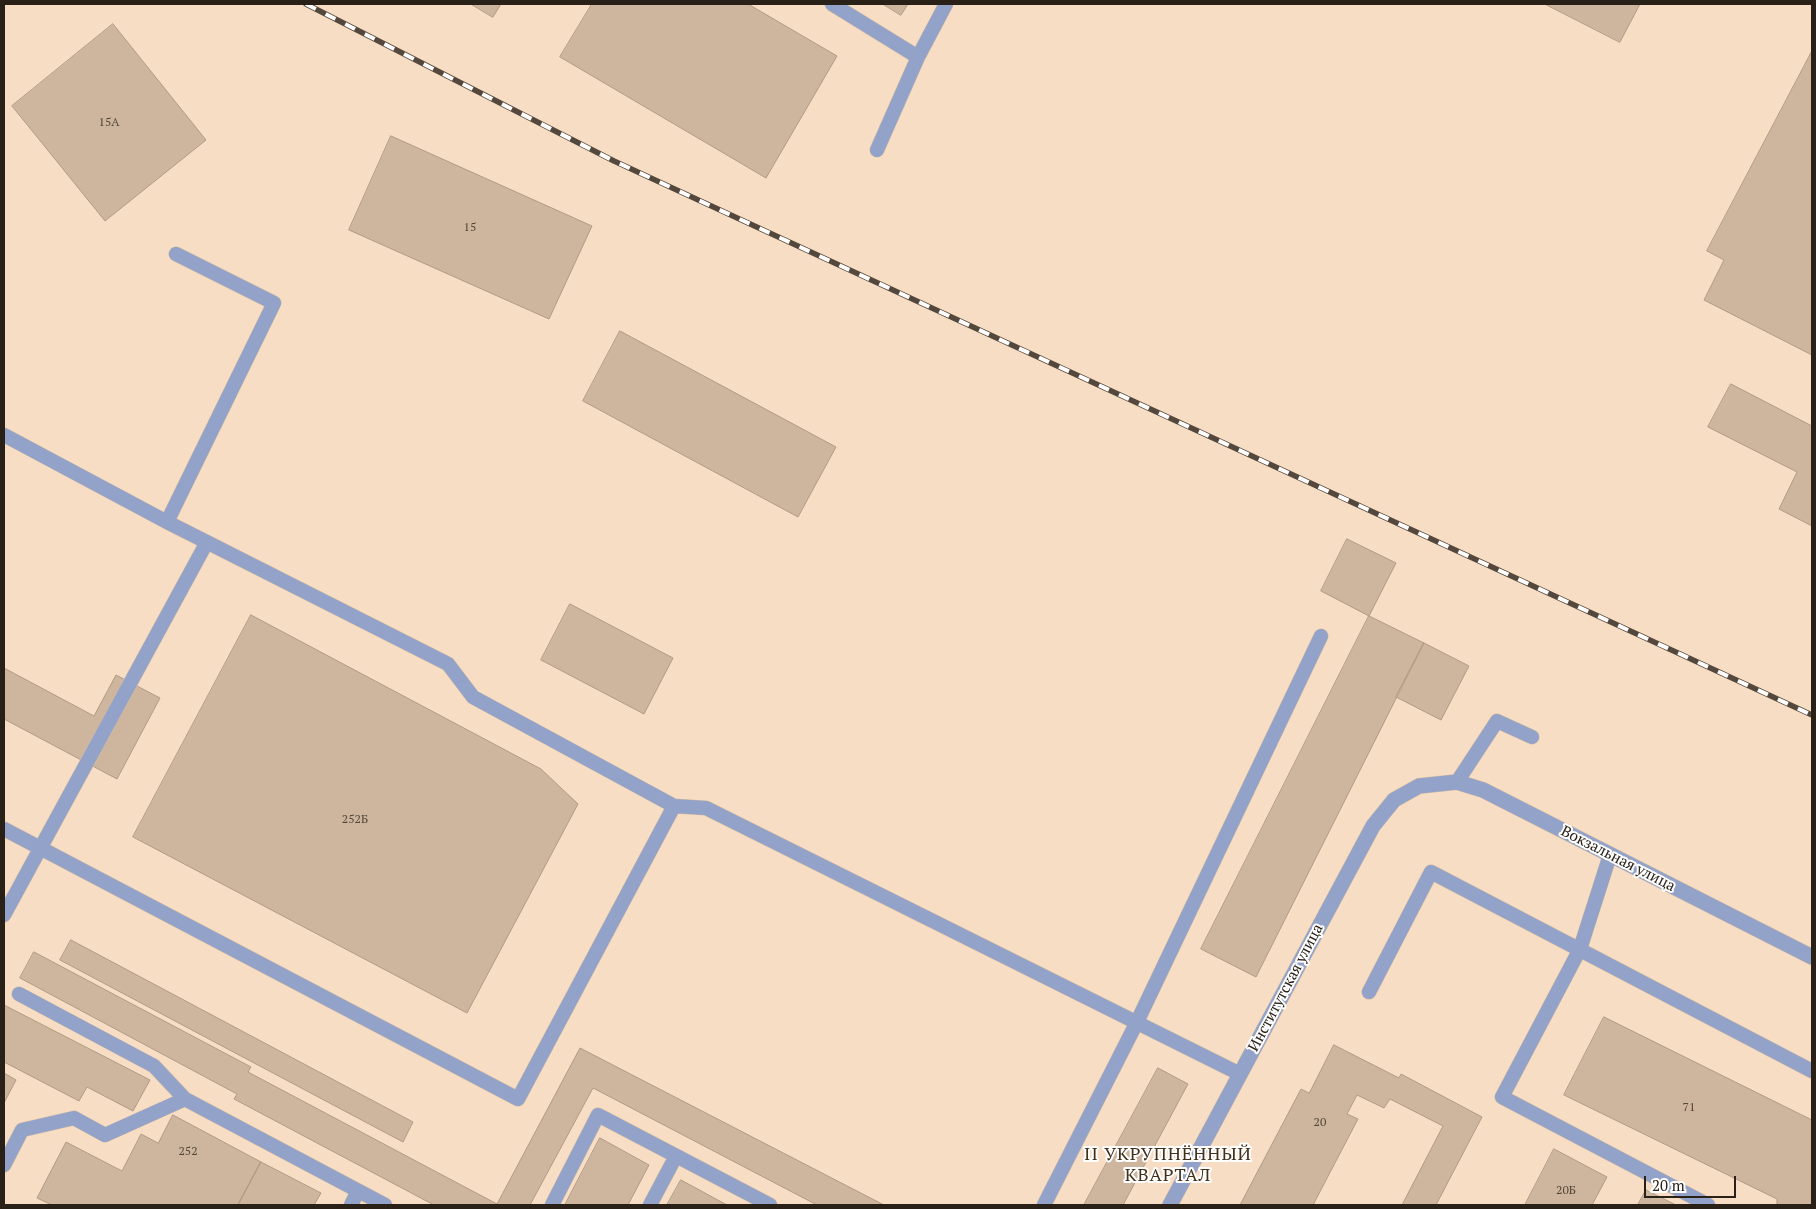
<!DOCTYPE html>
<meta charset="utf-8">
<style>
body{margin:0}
#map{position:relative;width:1816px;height:1209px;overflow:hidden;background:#f6ddc4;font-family:"PT Serif",serif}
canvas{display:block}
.frame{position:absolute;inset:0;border:5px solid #292017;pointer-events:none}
.scale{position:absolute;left:1644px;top:1176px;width:92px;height:22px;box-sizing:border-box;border:2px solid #292017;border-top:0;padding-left:6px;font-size:15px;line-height:18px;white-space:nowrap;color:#292017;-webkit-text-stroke:4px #fff;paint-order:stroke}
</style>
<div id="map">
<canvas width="1816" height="1209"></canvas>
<div class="frame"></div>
<div class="scale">20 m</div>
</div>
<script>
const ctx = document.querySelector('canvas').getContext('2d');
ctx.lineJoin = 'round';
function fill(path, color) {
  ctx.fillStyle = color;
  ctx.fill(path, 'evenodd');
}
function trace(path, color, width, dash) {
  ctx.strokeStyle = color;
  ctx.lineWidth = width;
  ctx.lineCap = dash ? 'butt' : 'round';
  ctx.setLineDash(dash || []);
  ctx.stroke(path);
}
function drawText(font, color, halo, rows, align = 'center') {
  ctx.font = font + ' "PT Serif",serif';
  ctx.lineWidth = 4;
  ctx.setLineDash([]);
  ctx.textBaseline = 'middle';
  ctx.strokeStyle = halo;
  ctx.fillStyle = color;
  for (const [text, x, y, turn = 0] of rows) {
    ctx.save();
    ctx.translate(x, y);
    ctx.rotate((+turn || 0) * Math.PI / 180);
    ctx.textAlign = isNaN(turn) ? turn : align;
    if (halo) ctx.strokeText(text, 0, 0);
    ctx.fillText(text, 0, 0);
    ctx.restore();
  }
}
const building = new Path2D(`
 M 471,4 L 501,4 L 493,17 Z
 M 592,4 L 748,4 L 837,56 L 766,178 L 560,57 Z
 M 883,4 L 908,4 L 901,15 Z
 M 1545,4 L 1640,4 L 1620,42 Z
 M 113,24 L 206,140 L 105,221 L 12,106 Z
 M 1812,51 L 1812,355 L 1704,300 L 1724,260 L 1707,251 Z
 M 391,136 L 592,226 L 549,319 L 349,230 Z
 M 620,331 L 836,447 L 798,517 L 583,401 Z
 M 1731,384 L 1812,426 L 1812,526 L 1779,509 L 1797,472 L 1708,427 Z
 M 1347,539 L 1396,563 L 1369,616 L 1321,591 Z
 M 570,604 L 673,658 L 644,714 L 541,660 Z
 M 251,615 L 541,769 L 578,804 L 467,1013 L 133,837 Z
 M 1369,616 L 1424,643 L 1256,977 L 1201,949 Z
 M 1424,643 L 1469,666 L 1441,720 L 1396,697 Z
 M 4,668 L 94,716 L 116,675 L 160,698 L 117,779 L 4,719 Z
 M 71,940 L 413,1122 L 403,1142 L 60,960 Z
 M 34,952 L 251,1067 L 248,1072 L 497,1204 L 580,1048 L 884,1205 L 817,1205 L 593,1088 L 530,1205 L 434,1205 L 234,1099 L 237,1094 L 20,978 Z
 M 4,1005 L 150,1080 L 133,1111 L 87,1087 L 79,1101 L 4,1062 Z
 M 1604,1017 L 1812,1120 L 1812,1205 L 1777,1205 L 1777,1199 L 1564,1095 Z
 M 1334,1045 L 1399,1078 L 1401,1074 L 1482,1117 L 1436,1205 L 1402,1205 L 1443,1126 L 1390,1099 L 1384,1108 L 1357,1095 L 1347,1114 L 1358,1119 L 1313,1205 L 1240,1205 L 1301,1089 L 1309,1093 Z
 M 1158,1068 L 1188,1084 L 1123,1205 L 1084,1205 Z
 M 4,1073 L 16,1080 L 4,1103 Z
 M 173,1115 L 261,1162 L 238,1205 L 52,1205 L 37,1198 L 66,1142 L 122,1171 L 141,1134 L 158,1143 Z
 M 600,1138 L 649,1165 L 628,1205 L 565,1205 Z
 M 1554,1149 L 1607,1177 L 1592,1205 L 1525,1205 Z
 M 261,1162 L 321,1193 L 314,1205 L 238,1205 Z
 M 681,1180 L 727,1205 L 667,1205 Z
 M 1646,1190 L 1676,1205 L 1638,1205 Z`);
const lane = new Path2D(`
 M 832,4 L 918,57 L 946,4
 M 877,150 L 918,57
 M 4,435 L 167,522 L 448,664 L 473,697 L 674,806 L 706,808 L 1240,1074
 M 167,522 L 274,303 L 176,254
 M 1457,782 L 1497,721 L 1532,737
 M 4,829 L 518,1099 L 674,806
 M 1610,855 L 1580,949 L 1502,1097 L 1708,1205
 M 4,915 L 207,542
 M 1369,992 L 1431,872 L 1812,1071
 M 19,994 L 154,1066 L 185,1099 L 385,1205
 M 4,1165 L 22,1130 L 74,1118 L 105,1135 L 185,1099
 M 351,1205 L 358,1191
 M 552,1205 L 598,1115 L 770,1205
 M 650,1205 L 676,1156
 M 1044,1205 L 1137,1022 L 1321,636`);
const street = new Path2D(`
 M 1170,1205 L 1373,826 L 1394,800 L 1419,786 L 1457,782 L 1483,790 L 1812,957`);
const rail = new Path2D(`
 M 306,4 L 614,161 L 1812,715`);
const numberNames = [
 ["15А",109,123],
 ["15",470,228],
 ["252Б",355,820],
 ["71",1689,1108],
 ["20",1320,1123],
 ["252",188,1152],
 ["20Б",1566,1191]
];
const streetNames = [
 ["Вокзальная улица",1618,859,27],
 ["Институтская улица",1286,988,-62]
];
const quarterNames = [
 ["II УКРУПНЁННЫЙ",1168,1155],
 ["КВАРТАЛ",1168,1176]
];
fill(building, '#ceb69e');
trace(building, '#b19a83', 1);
trace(lane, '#d1bba5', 15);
trace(street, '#d1bba5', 16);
trace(lane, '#92a2c8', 14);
trace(street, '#92a2c8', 15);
trace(rail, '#54473b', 5.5);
trace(rail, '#fff', 4, [11]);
drawText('12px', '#524639', null, numberNames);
drawText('15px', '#292017', '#fff', streetNames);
ctx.letterSpacing = '1px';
drawText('18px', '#43301b', '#fff', quarterNames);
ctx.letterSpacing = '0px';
</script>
